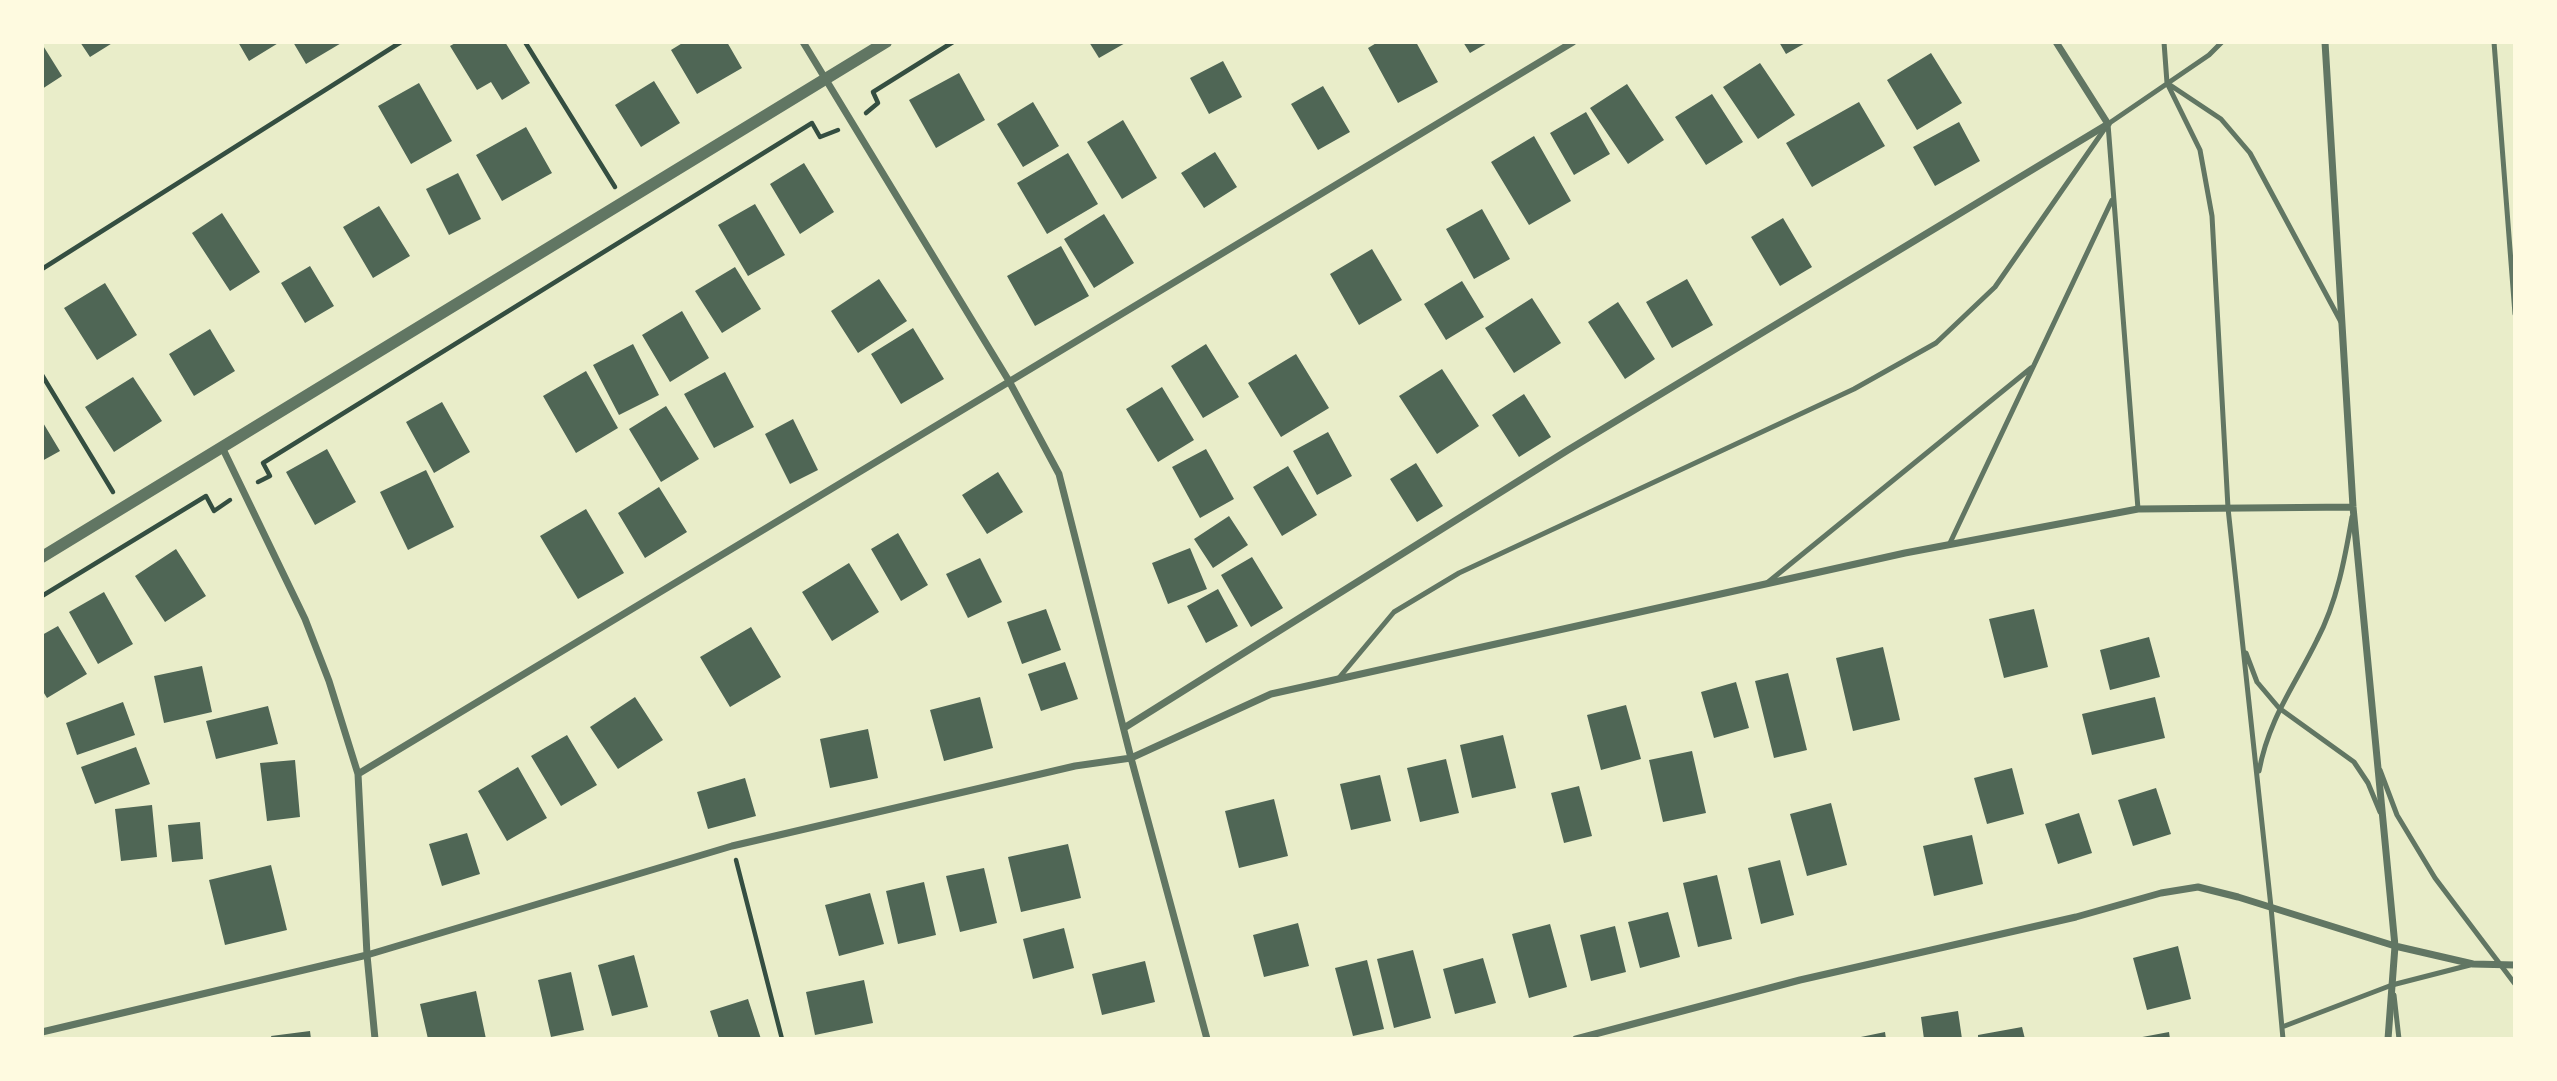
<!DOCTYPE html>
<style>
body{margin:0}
#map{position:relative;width:2557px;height:1081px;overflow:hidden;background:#e9edc9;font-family:"PT Sans Narrow",sans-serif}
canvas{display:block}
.frame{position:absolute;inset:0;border:44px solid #fefae0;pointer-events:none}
</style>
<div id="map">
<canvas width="2557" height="1081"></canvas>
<div class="frame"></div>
</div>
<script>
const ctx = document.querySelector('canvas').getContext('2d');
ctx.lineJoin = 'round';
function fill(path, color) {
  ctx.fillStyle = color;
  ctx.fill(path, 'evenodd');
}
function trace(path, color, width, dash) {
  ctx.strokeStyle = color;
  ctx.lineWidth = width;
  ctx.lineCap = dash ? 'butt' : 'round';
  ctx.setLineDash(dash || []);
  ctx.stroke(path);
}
const building = new Path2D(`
 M 80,42 L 114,42 L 90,57 Z
 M 238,42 L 280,42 L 249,61 Z
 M 293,42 L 343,42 L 306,64 Z
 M 457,42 L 505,42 L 530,83 L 502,100 L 491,82 L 477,90 L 450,46 Z
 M 684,42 L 727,42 L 742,68 L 697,94 L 671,50 Z
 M 1089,42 L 1127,42 L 1099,58 Z
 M 1378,42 L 1416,42 L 1438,82 L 1398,103 L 1368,48 Z
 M 1463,42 L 1489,42 L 1470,53 Z
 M 1779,42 L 1807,42 L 1786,54 Z
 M 42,44 L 62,76 L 42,89 Z
 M 1931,53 L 1962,103 L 1917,130 L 1887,80 Z
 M 1223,61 L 1242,97 L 1209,114 L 1190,78 Z
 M 1760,63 L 1795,115 L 1758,139 L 1723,87 Z
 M 959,73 L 985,120 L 936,148 L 909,100 Z
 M 654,81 L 680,123 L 641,147 L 615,105 Z
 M 419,83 L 452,141 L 411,164 L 378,106 Z
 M 1627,84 L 1664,140 L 1628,164 L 1590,108 Z
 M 1323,86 L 1350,132 L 1318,150 L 1291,104 Z
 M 1712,94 L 1743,142 L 1706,165 L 1675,117 Z
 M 1033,102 L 1059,146 L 1023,167 L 997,124 Z
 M 1859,102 L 1885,146 L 1812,187 L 1786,143 Z
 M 1586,112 L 1610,154 L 1574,175 L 1550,133 Z
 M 1123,120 L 1157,178 L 1122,199 L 1087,142 Z
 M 1959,122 L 1980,161 L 1935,186 L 1913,147 Z
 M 526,127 L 552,173 L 502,201 L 476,155 Z
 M 1534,136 L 1571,201 L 1529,225 L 1491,162 Z
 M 1215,152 L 1237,187 L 1204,208 L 1181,173 Z
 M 1068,153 L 1098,204 L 1047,234 L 1017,183 Z
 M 804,163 L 834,212 L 800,234 L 770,184 Z
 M 458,173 L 481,219 L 449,235 L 426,189 Z
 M 755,204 L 785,255 L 748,276 L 718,225 Z
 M 379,206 L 410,256 L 373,278 L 343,227 Z
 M 1482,209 L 1510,259 L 1474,279 L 1446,229 Z
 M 222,213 L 260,272 L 230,291 L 192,233 Z
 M 1104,214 L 1134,263 L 1094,288 L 1064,239 Z
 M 1783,218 L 1812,267 L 1780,286 L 1751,237 Z
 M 1061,246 L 1089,296 L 1035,326 L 1007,276 Z
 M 1372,249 L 1402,300 L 1359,325 L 1330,274 Z
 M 310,266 L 334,306 L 305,323 L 281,283 Z
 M 735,267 L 761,309 L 722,333 L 695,291 Z
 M 879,279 L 907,321 L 858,353 L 831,311 Z
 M 1687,279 L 1713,325 L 1672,348 L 1646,302 Z
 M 1462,281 L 1484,317 L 1446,340 L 1424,304 Z
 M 105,283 L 137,335 L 97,360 L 64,308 Z
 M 1532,298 L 1561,343 L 1514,373 L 1485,328 Z
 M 1618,302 L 1655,359 L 1625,379 L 1588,322 Z
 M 682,311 L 709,358 L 670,382 L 642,335 Z
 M 913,328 L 944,379 L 901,404 L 871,354 Z
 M 210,329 L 235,371 L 194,396 L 169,354 Z
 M 633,344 L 659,395 L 619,415 L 593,365 Z
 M 1206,344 L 1239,397 L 1203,418 L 1171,366 Z
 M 1296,354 L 1329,408 L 1281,437 L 1248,383 Z
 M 1442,369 L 1479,426 L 1437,454 L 1399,396 Z
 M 586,371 L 618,428 L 576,453 L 543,396 Z
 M 725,372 L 754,427 L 714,448 L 684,394 Z
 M 133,377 L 162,421 L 114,452 L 85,407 Z
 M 1162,387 L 1194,440 L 1158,462 L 1126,409 Z
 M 1524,394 L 1551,437 L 1519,457 L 1492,415 Z
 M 442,402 L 470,452 L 434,473 L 406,422 Z
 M 666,406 L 699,459 L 661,482 L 629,429 Z
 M 793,419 L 818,470 L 790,484 L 765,434 Z
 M 42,421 L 60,451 L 42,461 Z
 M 1328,432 L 1352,476 L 1317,495 L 1293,451 Z
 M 327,449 L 356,502 L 315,525 L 286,472 Z
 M 1206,449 L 1234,499 L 1200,518 L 1172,467 Z
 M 1416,463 L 1443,506 L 1417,522 L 1390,479 Z
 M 1288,466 L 1317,515 L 1282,536 L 1253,487 Z
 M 426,470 L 454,527 L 408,550 L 380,492 Z
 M 998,472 L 1023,512 L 987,534 L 962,495 Z
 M 659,487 L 687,532 L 645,558 L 618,513 Z
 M 586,509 L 624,573 L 578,599 L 540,536 Z
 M 1229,516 L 1248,545 L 1213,568 L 1194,539 Z
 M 898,533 L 928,585 L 901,601 L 871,549 Z
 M 1190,548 L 1207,589 L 1168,604 L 1152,563 Z
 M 176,549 L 206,596 L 165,622 L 135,576 Z
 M 1252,557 L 1283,608 L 1251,627 L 1221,575 Z
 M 980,558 L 1002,602 L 968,618 L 946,574 Z
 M 849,563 L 879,612 L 832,641 L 802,592 Z
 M 1218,589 L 1238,626 L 1206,643 L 1187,606 Z
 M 104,592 L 133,644 L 98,664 L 69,612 Z
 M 1046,609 L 1061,650 L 1022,664 L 1007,622 Z
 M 2034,609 L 2048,667 L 2004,678 L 1989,619 Z
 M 58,626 L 87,674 L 47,698 L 42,690 L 42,635 Z
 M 751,627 L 781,677 L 730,707 L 700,657 Z
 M 2149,637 L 2160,677 L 2110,690 L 2100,650 Z
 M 1883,647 L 1900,720 L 1853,731 L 1836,658 Z
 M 1065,662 L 1078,699 L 1041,711 L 1028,674 Z
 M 202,666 L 212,712 L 164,723 L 154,676 Z
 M 1788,673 L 1807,750 L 1774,758 L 1755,681 Z
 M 1736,682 L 1749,728 L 1714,738 L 1701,692 Z
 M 635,697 L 663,740 L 618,769 L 590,727 Z
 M 980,697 L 993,748 L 944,761 L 930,710 Z
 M 2155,697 L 2165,738 L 2092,755 L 2082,714 Z
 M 123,702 L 135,735 L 77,755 L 66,723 Z
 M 1626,705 L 1641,759 L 1601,770 L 1587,715 Z
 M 268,706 L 278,744 L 216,759 L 206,721 Z
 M 868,729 L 878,778 L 830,788 L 820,739 Z
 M 567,735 L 597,785 L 561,806 L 531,756 Z
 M 1503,735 L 1516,788 L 1472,798 L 1460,745 Z
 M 136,747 L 150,784 L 95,804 L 81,767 Z
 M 1692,751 L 1706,813 L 1663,822 L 1649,760 Z
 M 1446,759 L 1459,813 L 1420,822 L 1407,768 Z
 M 295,760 L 300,817 L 267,821 L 260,763 Z
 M 518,767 L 547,818 L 507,841 L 478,791 Z
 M 2012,768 L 2024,814 L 1987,824 L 1974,778 Z
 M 1380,775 L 1391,821 L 1351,830 L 1340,784 Z
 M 745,778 L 756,816 L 708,829 L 697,792 Z
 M 1579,786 L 1592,836 L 1564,843 L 1551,793 Z
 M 2156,788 L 2171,834 L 2133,846 L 2118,800 Z
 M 1274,799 L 1288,856 L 1239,868 L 1225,811 Z
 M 1831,803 L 1847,865 L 1807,876 L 1790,814 Z
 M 152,805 L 157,857 L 121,861 L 115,809 Z
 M 2079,813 L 2092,853 L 2058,864 L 2045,824 Z
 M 200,822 L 203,859 L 172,862 L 168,825 Z
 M 467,833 L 480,874 L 442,886 L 429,844 Z
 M 1972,835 L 1983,884 L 1934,896 L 1923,846 Z
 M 1068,844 L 1081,898 L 1021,912 L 1008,857 Z
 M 1780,860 L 1794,915 L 1761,924 L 1748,868 Z
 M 271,865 L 287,930 L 225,945 L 209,880 Z
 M 984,868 L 997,923 L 960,932 L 946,876 Z
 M 1717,875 L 1732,939 L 1698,947 L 1683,883 Z
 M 924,882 L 936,935 L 898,944 L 886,891 Z
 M 870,893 L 884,944 L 839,956 L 825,905 Z
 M 1668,912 L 1680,957 L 1640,968 L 1628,922 Z
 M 1298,923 L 1309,966 L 1264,977 L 1253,935 Z
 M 1550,924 L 1567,987 L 1529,998 L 1512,934 Z
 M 1615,926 L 1626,972 L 1591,981 L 1580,935 Z
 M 1064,928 L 1074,968 L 1033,979 L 1023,939 Z
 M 2178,946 L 2191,999 L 2147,1010 L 2133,958 Z
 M 1413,950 L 1431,1018 L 1394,1028 L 1377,959 Z
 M 634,955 L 648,1007 L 612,1016 L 598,965 Z
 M 1483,958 L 1496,1003 L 1455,1014 L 1443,969 Z
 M 1367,960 L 1384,1029 L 1353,1036 L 1335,968 Z
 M 1145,961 L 1155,1002 L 1102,1015 L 1092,974 Z
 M 571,972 L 584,1030 L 551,1037 L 538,980 Z
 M 864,980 L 873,1023 L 815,1035 L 806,992 Z
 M 476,991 L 486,1039 L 428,1039 L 420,1004 Z
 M 748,999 L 761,1039 L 719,1039 L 710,1011 Z
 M 1958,1011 L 1962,1039 L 1924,1039 L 1921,1017 Z
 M 2022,1027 L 2025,1039 L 1978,1039 L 1978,1035 Z
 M 310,1031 L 311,1039 L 272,1039 L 271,1036 Z
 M 1885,1032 L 1886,1039 L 1856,1039 L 1856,1038 Z
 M 2169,1032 L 2170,1039 L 2137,1039 L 2137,1038 Z`);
const path = new Path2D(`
 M 525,42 L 615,187
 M 866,113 L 878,103 L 873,92 L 953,42
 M 42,269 L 401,42
 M 42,375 L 113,492
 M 258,482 L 270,476 L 263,463 L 812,123 L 820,137 L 838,130
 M 42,596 L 206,496 L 214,511 L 230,500
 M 736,860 L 782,1039`);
const service = new Path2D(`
 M 2164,42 L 2167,83 L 2200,150 L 2212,216 L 2228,508 L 2271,907 L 2283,1039
 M 2494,42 L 2515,314
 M 2170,85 L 2221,119 L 2250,153 L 2341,322
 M 2108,124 L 2138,509
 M 1949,545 L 2112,200
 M 1767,583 L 2031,368
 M 2246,653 L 2257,682 L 2279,708 L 2354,762 L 2368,783 L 2380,812
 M 1338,679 L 1394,612 L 1459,573 L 1854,389 L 1936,343 L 1995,287 L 2108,124 L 2209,55 L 2222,42
 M 2380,770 L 2397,815 L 2435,878 L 2515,984
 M 2259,771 C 2269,718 2294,687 2317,640 C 2337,602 2345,558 2352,517
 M 2394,995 L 2399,1039
 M 2282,1027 L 2392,985 L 2470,965`);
const minor = new Path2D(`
 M 803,42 L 1009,381 L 1059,474 L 1131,758 L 1207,1039
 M 2325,42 L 2353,507 L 2395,946 L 2388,1039
 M 222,447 L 305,619 L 329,681 L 358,774 L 367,955 L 375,1039
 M 1124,728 L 1568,450 L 2108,124 L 2056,42
 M 358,774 L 1573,42
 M 42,1032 L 367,955 L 732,846 L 1075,766 L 1131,758 L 1271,694 L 1905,553 L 2138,509 L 2353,507
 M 1576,1039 L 1800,980 L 2076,917 L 2161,893 L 2198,887 L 2238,897 L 2395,946 L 2473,964 L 2515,965`);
const tertiary = new Path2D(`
 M 42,557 L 886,42`);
fill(building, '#4f6655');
trace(path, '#344e41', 4.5);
trace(service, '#617663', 5);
trace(minor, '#617663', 7);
trace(tertiary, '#617663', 12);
</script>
